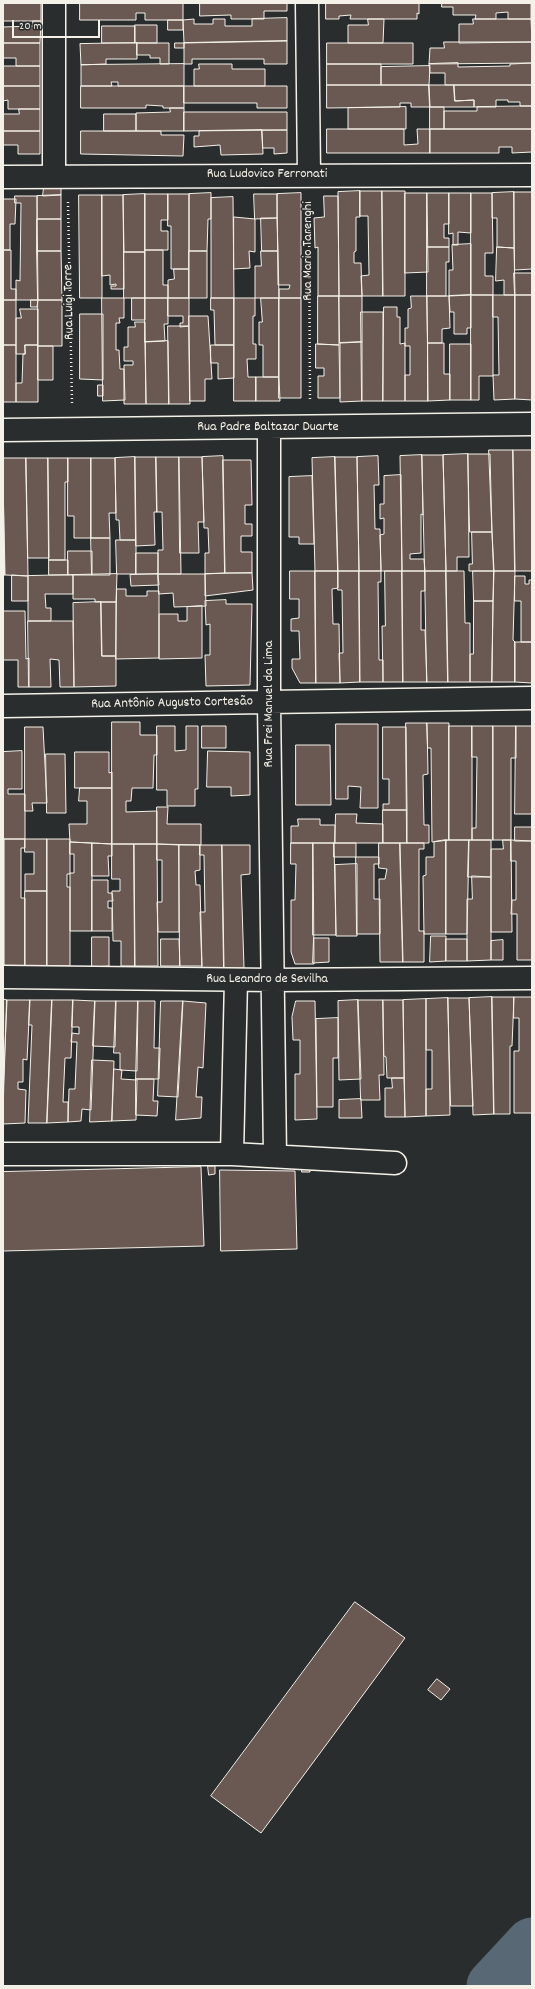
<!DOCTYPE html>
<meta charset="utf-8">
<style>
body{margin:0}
#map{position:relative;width:535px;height:1989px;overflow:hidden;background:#2a2d2e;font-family:Dekko,sans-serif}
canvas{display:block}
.frame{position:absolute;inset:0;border:4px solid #f4f1e8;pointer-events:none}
.scale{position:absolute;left:12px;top:20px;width:88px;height:18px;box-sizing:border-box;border:2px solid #f4f1e8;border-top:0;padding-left:5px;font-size:12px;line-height:14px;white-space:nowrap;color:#f4f1e8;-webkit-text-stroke:3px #2a2d2e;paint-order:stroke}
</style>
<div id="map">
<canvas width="535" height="1989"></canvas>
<div class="frame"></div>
<div class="scale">20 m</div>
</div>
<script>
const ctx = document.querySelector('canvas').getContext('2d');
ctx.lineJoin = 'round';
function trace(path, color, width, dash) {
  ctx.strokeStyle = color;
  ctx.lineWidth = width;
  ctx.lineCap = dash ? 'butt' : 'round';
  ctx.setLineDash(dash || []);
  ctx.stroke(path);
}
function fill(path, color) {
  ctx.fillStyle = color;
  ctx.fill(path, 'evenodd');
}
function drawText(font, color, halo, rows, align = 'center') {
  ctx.font = font + ' Dekko,sans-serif';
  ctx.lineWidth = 3;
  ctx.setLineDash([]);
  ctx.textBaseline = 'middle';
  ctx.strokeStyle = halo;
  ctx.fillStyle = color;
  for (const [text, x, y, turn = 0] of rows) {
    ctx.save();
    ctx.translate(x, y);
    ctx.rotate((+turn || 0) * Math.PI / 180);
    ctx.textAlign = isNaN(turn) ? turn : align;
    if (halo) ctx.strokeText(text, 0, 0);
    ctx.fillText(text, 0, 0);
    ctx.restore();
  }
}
const river = new Path2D(`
 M 493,1986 L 532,1944`);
const building = new Path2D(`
 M 3,3 L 41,3 L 41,21 L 3,21 Z
 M 80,3 L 183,3 L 183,20 L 145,20 L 145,13 L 136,13 L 136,20 L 80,20 Z
 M 200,3 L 287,3 L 287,11 L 264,11 L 264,19 L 231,19 L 231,15 L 200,16 Z
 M 326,3 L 419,3 L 419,14 L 417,13 L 417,19 L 350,19 L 351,15 L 339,16 L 339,19 L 326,19 Z
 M 442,3 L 531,3 L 531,19 L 508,19 L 508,12 L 496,13 L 496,19 L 475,19 L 476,15 L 453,15 L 453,7 L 442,7 Z
 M 287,18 L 287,41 L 184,43 L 183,20 L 194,19 L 194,24 L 213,24 L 213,19 L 225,19 L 225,26 L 252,26 L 252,19 Z
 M 368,19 L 384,19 L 383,43 L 348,43 L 348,25 L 368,25 Z
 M 473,19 L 531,19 L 532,42 L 459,43 L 459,24 L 473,24 Z
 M 168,20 L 183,20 L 183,30 L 168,30 Z
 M 33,21 L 41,21 L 40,43 L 3,43 L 3,27 L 33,26 Z
 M 135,25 L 157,25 L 157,43 L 135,43 Z
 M 102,26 L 135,26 L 135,43 L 102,43 Z
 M 287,41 L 287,64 L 264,64 L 264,59 L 192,59 L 192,64 L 184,64 L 184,43 Z
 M 444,42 L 532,42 L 532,63 L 429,64 L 430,48 L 444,48 Z
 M 3,43 L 40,43 L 40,66 L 16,66 L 16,58 L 3,58 Z
 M 137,43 L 137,59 L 106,59 L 106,64 L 81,65 L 80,44 Z
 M 137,43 L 169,43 L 169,64 L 160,64 L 160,58 L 150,58 L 150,55 L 137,55 Z
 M 175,43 L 184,43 L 184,48 L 175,48 Z
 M 327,43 L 413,43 L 413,64 L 327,64 Z
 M 458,63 L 458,67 L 510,66 L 510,64 L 532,63 L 532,85 L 445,85 L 445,73 L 430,73 L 429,64 Z
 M 184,64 L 184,86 L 118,86 L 118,82 L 111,82 L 112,86 L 81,86 L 81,65 Z
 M 199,64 L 232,64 L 232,69 L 265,69 L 265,86 L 194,86 L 194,69 L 199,69 Z
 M 327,64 L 381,64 L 381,85 L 327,85 Z
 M 3,66 L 40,66 L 40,86 L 3,86 Z
 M 430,66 L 429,85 L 381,85 L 381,67 Z
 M 327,85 L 429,85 L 430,107 L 411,107 L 411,103 L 400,103 L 400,107 L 327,108 Z
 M 429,85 L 454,85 L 455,101 L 474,100 L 474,107 L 430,107 Z
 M 454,85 L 532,85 L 532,106 L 520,106 L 520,102 L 508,102 L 508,100 L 496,100 L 496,107 L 474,107 L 474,100 L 455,101 Z
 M 3,86 L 40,86 L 40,109 L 8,109 L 8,100 L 3,101 Z
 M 81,86 L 184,86 L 184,108 L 163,108 L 163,106 L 146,105 L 146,108 L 81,108 Z
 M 184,86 L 287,86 L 287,108 L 257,108 L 257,103 L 184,103 Z
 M 520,106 L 532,106 L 532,129 L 444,129 L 444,111 L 477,111 L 477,107 Z
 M 406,107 L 406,129 L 348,129 L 348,108 Z
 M 430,107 L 444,107 L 444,129 L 430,129 Z
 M 170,108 L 184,108 L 184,131 L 136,131 L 136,113 L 170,112 Z
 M 19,109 L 40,109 L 40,131 L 3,131 L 3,114 L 19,114 Z
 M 184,112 L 287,112 L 287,130 L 184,131 Z
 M 104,114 L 136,114 L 136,131 L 104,131 Z
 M 327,129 L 404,129 L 404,145 L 418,144 L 417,129 L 430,129 L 430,153 L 327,153 Z
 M 430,129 L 532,129 L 532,152 L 512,153 L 512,147 L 499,147 L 499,153 L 430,153 Z
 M 262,130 L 263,154 L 221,155 L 220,145 L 194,147 L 194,136 L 199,136 L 199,131 Z
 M 262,130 L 287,130 L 287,153 L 274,154 L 274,148 L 263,148 Z
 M 3,131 L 40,131 L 40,154 L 18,154 L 18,145 L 3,145 Z
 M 81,131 L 161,131 L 161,135 L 184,135 L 183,156 L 81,154 Z
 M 44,187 L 61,188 L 61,195 L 43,196 Z
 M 360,191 L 382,191 L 383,296 L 362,296 L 361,276 L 369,275 L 368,216 L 360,216 Z
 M 360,191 L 360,217 L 356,217 L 356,251 L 354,252 L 354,263 L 361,263 L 362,296 L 339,296 L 338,192 Z
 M 382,191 L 405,191 L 405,296 L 383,296 Z
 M 514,192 L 532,192 L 532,269 L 515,270 Z
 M 514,192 L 514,248 L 497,247 L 497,218 L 492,218 L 492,193 Z
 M 211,193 L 211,219 L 208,219 L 207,251 L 189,251 L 189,194 Z
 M 301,193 L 301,298 L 279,298 L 279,289 L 289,289 L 290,285 L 278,285 L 277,194 Z
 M 405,193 L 427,193 L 428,272 L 405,273 Z
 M 427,193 L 449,193 L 449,224 L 444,224 L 444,238 L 449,238 L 449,247 L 427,247 Z
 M 449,193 L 471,193 L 471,233 L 458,232 L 458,245 L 453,245 L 453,233 L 449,234 Z
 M 471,193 L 492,193 L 493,253 L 485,253 L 485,276 L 493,276 L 493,295 L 471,295 Z
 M 145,194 L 168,194 L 168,220 L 161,220 L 161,231 L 168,231 L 168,250 L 145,250 Z
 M 145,194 L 145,252 L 124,252 L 123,195 Z
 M 168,194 L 189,194 L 189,269 L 171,269 L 171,226 L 168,226 Z
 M 254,194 L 277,194 L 277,218 L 255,219 Z
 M 61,195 L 61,219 L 37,219 L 37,196 Z
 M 79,195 L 102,195 L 102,298 L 80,298 Z
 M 102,195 L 123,195 L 124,289 L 111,289 L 111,286 L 116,286 L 116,284 L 110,285 L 110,275 L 102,276 Z
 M 15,196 L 37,196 L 38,300 L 16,300 L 16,280 L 20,281 L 21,203 L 15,203 Z
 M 324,196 L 338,196 L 339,296 L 318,296 L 318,247 L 315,248 L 314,218 L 324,217 Z
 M 233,197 L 234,298 L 211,298 L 211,198 Z
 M 3,199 L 16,199 L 15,224 L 10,224 L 10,250 L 3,250 Z
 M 234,217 L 255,219 L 255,252 L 249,251 L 250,268 L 234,269 Z
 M 261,218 L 277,218 L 278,251 L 262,251 Z
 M 37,219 L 61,219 L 61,251 L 37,251 Z
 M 471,244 L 471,295 L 449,296 L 449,270 L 453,270 L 452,245 Z
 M 427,247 L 449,247 L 449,262 L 446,262 L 446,296 L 427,296 Z
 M 497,247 L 514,248 L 515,295 L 504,295 L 504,280 L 496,281 Z
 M 3,250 L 11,250 L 11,289 L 16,289 L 16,300 L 3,300 Z
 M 145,250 L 163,250 L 163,285 L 168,285 L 168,298 L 145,298 Z
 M 37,251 L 61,251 L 62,300 L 38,300 Z
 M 189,251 L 207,251 L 207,298 L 189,298 Z
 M 261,251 L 278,251 L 279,298 L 255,298 L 255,266 L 261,266 Z
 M 124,252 L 145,252 L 145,298 L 124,298 Z
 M 174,269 L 189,269 L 189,298 L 168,298 L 168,280 L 174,279 Z
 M 514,273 L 532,273 L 532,295 L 515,295 Z
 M 471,295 L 471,328 L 467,328 L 467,334 L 454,334 L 454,312 L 450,312 L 449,296 Z
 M 471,295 L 493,295 L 493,376 L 479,376 L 479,400 L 471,400 Z
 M 493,295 L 515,295 L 515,399 L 494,400 L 493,375 L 499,375 L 498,317 L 493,317 Z
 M 515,295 L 532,295 L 532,400 L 515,399 Z
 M 318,296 L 339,296 L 339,345 L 318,344 Z
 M 339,296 L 362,296 L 362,342 L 340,343 Z
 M 411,296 L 427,296 L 428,401 L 405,401 L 405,375 L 410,375 L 410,346 L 405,346 L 405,328 L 408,328 L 408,309 L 411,308 Z
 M 427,296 L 449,296 L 450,328 L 442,329 L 442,343 L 428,343 Z
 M 102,298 L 124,298 L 124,318 L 119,318 L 120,323 L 116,323 L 116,350 L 119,350 L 120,369 L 124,369 L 125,400 L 103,401 Z
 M 132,298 L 145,298 L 145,320 L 132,320 Z
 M 145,298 L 168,298 L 168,324 L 164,324 L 165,341 L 145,342 Z
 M 168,298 L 189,298 L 189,326 L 180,327 L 180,323 L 183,323 L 183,316 L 168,316 Z
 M 211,298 L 234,298 L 234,345 L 215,345 L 214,310 L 211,310 Z
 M 234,298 L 255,298 L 255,316 L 253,316 L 253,344 L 256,344 L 256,359 L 247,359 L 248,377 L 256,377 L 256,401 L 234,401 Z
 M 261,298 L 279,298 L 279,377 L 263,377 L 263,345 L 259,345 L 259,322 L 262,322 Z
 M 279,298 L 301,298 L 301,398 L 279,398 Z
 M 3,300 L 16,300 L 16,345 L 3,345 Z
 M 31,300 L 38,300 L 37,307 L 31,307 Z
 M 38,300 L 62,300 L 62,346 L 38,346 Z
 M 384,307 L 397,307 L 397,317 L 400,317 L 400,344 L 405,343 L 405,401 L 383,401 Z
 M 20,309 L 38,309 L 38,345 L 25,345 L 25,354 L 16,354 L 16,318 L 21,318 Z
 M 361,312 L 383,312 L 383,401 L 362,401 Z
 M 80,314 L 103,314 L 103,380 L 80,379 Z
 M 189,316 L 208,316 L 212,379 L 205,379 L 205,401 L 190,401 Z
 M 135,322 L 145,322 L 146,404 L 124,404 L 124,365 L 133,365 L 133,361 L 124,361 L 124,347 L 128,347 L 128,327 L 135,327 Z
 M 168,326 L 189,326 L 190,404 L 169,404 Z
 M 168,341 L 169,404 L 146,404 L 145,342 Z
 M 362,342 L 362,401 L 340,402 L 340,343 Z
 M 428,343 L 444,343 L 444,374 L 450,374 L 450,400 L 428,401 Z
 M 316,344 L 339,345 L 340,398 L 318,398 L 318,376 L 324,376 L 324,368 L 316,368 Z
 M 450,344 L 471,344 L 471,400 L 450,400 Z
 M 3,345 L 16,345 L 16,402 L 3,402 Z
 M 25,345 L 38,345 L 38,402 L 16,402 L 16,383 L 22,383 L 23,354 L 25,354 Z
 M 211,345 L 234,345 L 234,378 L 218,379 L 218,363 L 211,363 Z
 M 38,346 L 53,346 L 53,380 L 38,380 Z
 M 256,377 L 279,377 L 280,401 L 256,401 Z
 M 98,385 L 103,385 L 103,396 L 98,396 Z
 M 489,450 L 513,450 L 515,571 L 494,571 Z
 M 513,450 L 532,450 L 532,571 L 515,571 Z
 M 468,454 L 490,454 L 492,532 L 470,532 Z
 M 468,454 L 469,557 L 457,557 L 457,571 L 446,571 L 443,455 Z
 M 422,455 L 423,515 L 421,514 L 421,553 L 410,554 L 410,559 L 424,559 L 425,571 L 402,571 L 400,456 Z
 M 422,455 L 443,455 L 446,571 L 425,571 Z
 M 223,456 L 225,573 L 205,574 L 205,553 L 209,553 L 208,528 L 204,528 L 202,457 Z
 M 378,456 L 379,485 L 374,485 L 375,529 L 380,529 L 381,571 L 359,571 L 357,457 Z
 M 135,457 L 156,457 L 157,512 L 154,512 L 155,545 L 136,546 Z
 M 135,457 L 136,540 L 120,540 L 119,520 L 116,520 L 115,458 Z
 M 156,457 L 179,457 L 181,574 L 158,574 L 158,550 L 163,550 L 162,512 L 157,512 Z
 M 179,457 L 202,457 L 204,522 L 198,522 L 199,553 L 180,553 Z
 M 335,457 L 357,457 L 359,571 L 338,571 Z
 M 335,457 L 338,571 L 315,571 L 312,458 Z
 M 3,458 L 26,458 L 28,576 L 5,575 Z
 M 26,458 L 48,458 L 49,558 L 28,558 Z
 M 48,458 L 68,458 L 68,482 L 65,482 L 65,560 L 49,560 Z
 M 68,458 L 91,458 L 91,538 L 74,538 L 74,516 L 68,516 Z
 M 91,458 L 115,458 L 116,513 L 109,513 L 110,538 L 91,538 Z
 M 223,460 L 251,460 L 252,505 L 245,505 L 245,524 L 252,524 L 252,536 L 241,536 L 241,552 L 252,552 L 252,573 L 225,573 Z
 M 401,475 L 402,571 L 381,571 L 380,535 L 384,534 L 384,518 L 380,519 L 380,504 L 384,504 L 384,476 Z
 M 312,476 L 314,544 L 299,544 L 299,537 L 289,537 L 289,477 Z
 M 3,479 L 5,575 L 3,575 Z
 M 472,532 L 492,532 L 494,571 L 469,571 L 469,564 L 472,564 Z
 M 91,538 L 110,538 L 110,575 L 92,575 Z
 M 116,540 L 136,540 L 136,574 L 117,574 Z
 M 68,551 L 92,551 L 92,575 L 68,575 Z
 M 136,553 L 158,553 L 158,574 L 136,574 Z
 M 49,560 L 68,560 L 68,575 L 49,575 Z
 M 290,571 L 315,571 L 316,683 L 300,683 L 292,668 L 292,659 L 300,659 L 299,631 L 291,631 L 291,619 L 299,618 L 299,599 L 290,599 Z
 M 315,571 L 338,571 L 338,588 L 332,589 L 333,624 L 339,624 L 340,683 L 316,683 Z
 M 338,571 L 359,571 L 360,682 L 340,683 L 339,653 L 343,653 L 342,590 L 338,590 Z
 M 359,571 L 381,571 L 381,582 L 378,582 L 379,660 L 383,660 L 383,682 L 360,682 Z
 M 385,571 L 402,571 L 403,682 L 383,682 L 382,626 L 385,626 Z
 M 402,571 L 425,571 L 425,591 L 421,591 L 421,630 L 425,630 L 427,682 L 403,682 Z
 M 425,571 L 446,571 L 448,682 L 427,682 Z
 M 446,571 L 464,571 L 465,623 L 470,623 L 470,682 L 448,682 Z
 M 473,571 L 494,571 L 493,601 L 474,601 Z
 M 494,571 L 515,571 L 513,640 L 515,642 L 515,682 L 492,682 Z
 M 252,573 L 253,590 L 205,596 L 205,574 Z
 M 117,574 L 116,602 L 95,602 L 95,599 L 73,599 L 73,575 Z
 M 158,574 L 205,574 L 206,606 L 174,607 L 173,593 L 159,594 Z
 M 158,574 L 159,585 L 131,586 L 130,575 Z
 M 12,575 L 28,576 L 28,601 L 12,601 Z
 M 73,575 L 73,594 L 45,594 L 46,608 L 51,608 L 51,621 L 28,621 L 28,576 Z
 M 515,576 L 525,576 L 525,584 L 529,584 L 529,580 L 532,580 L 532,642 L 521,642 L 521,601 L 515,601 Z
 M 117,589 L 126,589 L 126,596 L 147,596 L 147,591 L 159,591 L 159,658 L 116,659 Z
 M 226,600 L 226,604 L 252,604 L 250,685 L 206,686 L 205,655 L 210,655 L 210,624 L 206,625 L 205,601 Z
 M 474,601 L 493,601 L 492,682 L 470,682 L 470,654 L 473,654 Z
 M 101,602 L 102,656 L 116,656 L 116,686 L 74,687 L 73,603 Z
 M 101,602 L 116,602 L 116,656 L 102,656 Z
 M 202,606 L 202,658 L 159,659 L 159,614 L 178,614 L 178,621 L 187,621 L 187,607 Z
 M 3,611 L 25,611 L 26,659 L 29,658 L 29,687 L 18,687 L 18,660 L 3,660 Z
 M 28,621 L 73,621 L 74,687 L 60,687 L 59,660 L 50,659 L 51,687 L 29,687 Z
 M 515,642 L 532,642 L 532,683 L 515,682 Z
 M 112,722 L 140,722 L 140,735 L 157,735 L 157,755 L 154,755 L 153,788 L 132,788 L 131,801 L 126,801 L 126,812 L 157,811 L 157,844 L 112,844 Z
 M 406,723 L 427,723 L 428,774 L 423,775 L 424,825 L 429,825 L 429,843 L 407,843 Z
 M 427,723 L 449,723 L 449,840 L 432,842 L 431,748 L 428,748 Z
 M 336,724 L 378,724 L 378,808 L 360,808 L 361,787 L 348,786 L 348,799 L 336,799 Z
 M 157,726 L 175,726 L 175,751 L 186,750 L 186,726 L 198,726 L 198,789 L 195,789 L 195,806 L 167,806 L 167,790 L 157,790 Z
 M 202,726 L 226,726 L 226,748 L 202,748 Z
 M 449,726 L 472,726 L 472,840 L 449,840 Z
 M 472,726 L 493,726 L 493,840 L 472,840 L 472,828 L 476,828 L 477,757 L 472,757 Z
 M 493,726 L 516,726 L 516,758 L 511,758 L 511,840 L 493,840 Z
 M 516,726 L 532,726 L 532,814 L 515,814 Z
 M 25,727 L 43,727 L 47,803 L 32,803 L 33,811 L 25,811 Z
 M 383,727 L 406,727 L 407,810 L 383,810 L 383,804 L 389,804 L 389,779 L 383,779 Z
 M 296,745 L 330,745 L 331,805 L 296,805 Z
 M 22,751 L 22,789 L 8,789 L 8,794 L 25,794 L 25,839 L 3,839 L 3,752 Z
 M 208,751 L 250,752 L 250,795 L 231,796 L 231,787 L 207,787 Z
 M 75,752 L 109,752 L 109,773 L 112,772 L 112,788 L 75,788 Z
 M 46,754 L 65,754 L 66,813 L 47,813 Z
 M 80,788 L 112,788 L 112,844 L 70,842 L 69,824 L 87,824 L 87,801 L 79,801 Z
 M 157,807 L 168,807 L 167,824 L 201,824 L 201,845 L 157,844 Z
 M 383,810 L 407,810 L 407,843 L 383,843 Z
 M 336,814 L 357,814 L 356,823 L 383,824 L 383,843 L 335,843 Z
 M 298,819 L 320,819 L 320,825 L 335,825 L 335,843 L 291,843 L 291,826 L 298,826 Z
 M 515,827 L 532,827 L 532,841 L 515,841 Z
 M 3,839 L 4,839 L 4,966 L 3,966 Z
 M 4,839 L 25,839 L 25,848 L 21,848 L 21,898 L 25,898 L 25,966 L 4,966 Z
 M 25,839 L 47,839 L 47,891 L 25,891 L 25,874 L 34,874 L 34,852 L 25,852 Z
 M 47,839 L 70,839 L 70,874 L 67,874 L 67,887 L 70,887 L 70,966 L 47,966 Z
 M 446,840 L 469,840 L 467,934 L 446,934 Z
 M 446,840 L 446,934 L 424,934 L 423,876 L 426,875 L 426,857 L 434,857 L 434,842 Z
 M 469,840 L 491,840 L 491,877 L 468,877 Z
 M 503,840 L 511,840 L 512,932 L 491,932 L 491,849 L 503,849 Z
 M 511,840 L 532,841 L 532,960 L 517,960 L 517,914 L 511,914 L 512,900 L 516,900 L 516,861 L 511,861 Z
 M 70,842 L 92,843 L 92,931 L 70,931 L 70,873 L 74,873 L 74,854 L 70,854 Z
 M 92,843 L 112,844 L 112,856 L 108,856 L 109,876 L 92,876 Z
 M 291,843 L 313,843 L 314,964 L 295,964 L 291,952 L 291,900 L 295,900 L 296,864 L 291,864 Z
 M 313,843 L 334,843 L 336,935 L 313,935 Z
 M 334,843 L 356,843 L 356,857 L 334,857 Z
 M 379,843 L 400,843 L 403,962 L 380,962 L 379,879 L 385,879 L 387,869 L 379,868 Z
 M 400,843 L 424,843 L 424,849 L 419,849 L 419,931 L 424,931 L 424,962 L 403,962 Z
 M 112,844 L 134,844 L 135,966 L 121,966 L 121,941 L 113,941 L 112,891 L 120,891 L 120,879 L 112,879 Z
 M 134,844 L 157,844 L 158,966 L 135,966 Z
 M 157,844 L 179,845 L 179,932 L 158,932 L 157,902 L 162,902 L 162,860 L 157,860 Z
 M 179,845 L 200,845 L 200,870 L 195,871 L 196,885 L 200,885 L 202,966 L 180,966 Z
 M 200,845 L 222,845 L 224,969 L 202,970 L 200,912 L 205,912 L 204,855 L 200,855 Z
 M 222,845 L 250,845 L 250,874 L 241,875 L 244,968 L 224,969 Z
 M 356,857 L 379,857 L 379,864 L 374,864 L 374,899 L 380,899 L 380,934 L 357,934 Z
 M 357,864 L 357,936 L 336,936 L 335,865 Z
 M 472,876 L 491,877 L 491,960 L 467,961 L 467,899 L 472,899 Z
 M 92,880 L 108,880 L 108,893 L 112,893 L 113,901 L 108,901 L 108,908 L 112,908 L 112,931 L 92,931 Z
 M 25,891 L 47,891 L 47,966 L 25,966 Z
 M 431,936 L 446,936 L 446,961 L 430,962 Z
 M 92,937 L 109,937 L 109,966 L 92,967 Z
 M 314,938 L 329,938 L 329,962 L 313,963 Z
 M 161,939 L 179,939 L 180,966 L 161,966 Z
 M 446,939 L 467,939 L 467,961 L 446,961 Z
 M 503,940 L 503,960 L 491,960 L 491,941 Z
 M 492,997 L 494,1114 L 473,1115 L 469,998 Z
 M 492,997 L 514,997 L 512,1046 L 510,1046 L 510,1114 L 494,1114 Z
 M 514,997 L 532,997 L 532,1113 L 514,1113 L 514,1051 L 519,1051 L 519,1018 L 514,1018 Z
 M 448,998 L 450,1115 L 426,1116 L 426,1089 L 432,1089 L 432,1050 L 426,1050 L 426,999 Z
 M 448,998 L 469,998 L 473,1106 L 451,1106 Z
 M 3,999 L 7,1000 L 3,1096 Z
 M 426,999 L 426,1116 L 405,1117 L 403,1000 Z
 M 7,1000 L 30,1000 L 27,1060 L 23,1059 L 23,1082 L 18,1082 L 18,1089 L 26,1090 L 25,1123 L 3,1124 Z
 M 30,1000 L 52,1000 L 47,1123 L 28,1123 L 32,1025 L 29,1025 Z
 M 52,1000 L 73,1000 L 71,1058 L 65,1058 L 63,1102 L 68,1102 L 68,1122 L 47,1123 Z
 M 73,1000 L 95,1001 L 91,1110 L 82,1109 L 81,1121 L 68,1122 L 69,1089 L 75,1089 L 77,1042 L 71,1042 L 72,1033 L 79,1034 L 79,1027 L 72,1027 Z
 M 358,1000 L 383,1000 L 384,1075 L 379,1075 L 380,1100 L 361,1100 Z
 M 358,1000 L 361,1079 L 339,1080 L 338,1001 Z
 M 383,1000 L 403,1000 L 404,1078 L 387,1078 L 386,1057 L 384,1056 Z
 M 95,1001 L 116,1001 L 115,1047 L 93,1046 Z
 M 116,1001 L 138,1001 L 137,1071 L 120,1070 L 120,1053 L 114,1053 Z
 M 138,1001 L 155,1001 L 154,1048 L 160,1048 L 159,1079 L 136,1079 Z
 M 161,1001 L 183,1001 L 178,1097 L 158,1096 Z
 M 183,1001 L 206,1003 L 203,1068 L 198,1067 L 196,1097 L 202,1097 L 201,1118 L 176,1120 Z
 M 296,1001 L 315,1001 L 317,1119 L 295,1120 L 295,1074 L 300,1074 L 300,1040 L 293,1040 L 292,1017 Z
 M 338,1018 L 338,1058 L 333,1058 L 333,1107 L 317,1107 L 316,1019 Z
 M 92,1060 L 114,1061 L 112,1121 L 90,1122 Z
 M 114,1069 L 122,1070 L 121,1079 L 137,1080 L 136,1120 L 112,1121 Z
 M 392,1078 L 404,1078 L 405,1117 L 385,1117 L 385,1088 L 392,1088 Z
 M 136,1079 L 154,1079 L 153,1101 L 158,1101 L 157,1116 L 136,1115 Z
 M 361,1099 L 362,1118 L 339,1118 L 339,1100 Z
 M 302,1164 L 310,1164 L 310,1172 L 302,1172 Z
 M 208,1166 L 215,1166 L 215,1174 L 209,1175 Z
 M 201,1167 L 204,1246 L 3,1251 L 3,1172 Z
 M 220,1170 L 295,1171 L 297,1249 L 221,1251 Z
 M 355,1602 L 405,1638 L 261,1833 L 211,1796 Z
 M 437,1679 L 450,1689 L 441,1700 L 428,1690 Z`);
const path = new Path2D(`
 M 68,202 L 72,403
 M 309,202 L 310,401`);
const minor = new Path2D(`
 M 54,3 L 54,176
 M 307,3 L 309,175
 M 3,177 L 532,175
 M 269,428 L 269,703 L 275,1156
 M 3,430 L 532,424
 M 3,706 L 532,698
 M 3,977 L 273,980 L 532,978
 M 3,1154 L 232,1154 L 395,1163
 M 232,1154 L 236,980`);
const streetNames = [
 ["Rua Ludovico Ferronati",267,175],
 ["Rua Mario Tarenghi",309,251,-90],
 ["Rua Luigi Torre",70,302,-91],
 ["Rua Padre Baltazar Duarte",268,428],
 ["Rua Antônio Augusto Cortesão",172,704,-1],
 ["Rua Frei Manuel da Lima",270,704,-90],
 ["Rua Leandro de Sevilha",267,980]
];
trace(river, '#586874', 53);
fill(building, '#6a5853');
trace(building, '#f4f1e8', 1);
trace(minor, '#f4f1e8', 25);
trace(path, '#f4f1e8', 2.5, [1, 3]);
trace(minor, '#2a2d2e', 22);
drawText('14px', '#f4f1e8', '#2a2d2e', streetNames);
</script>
